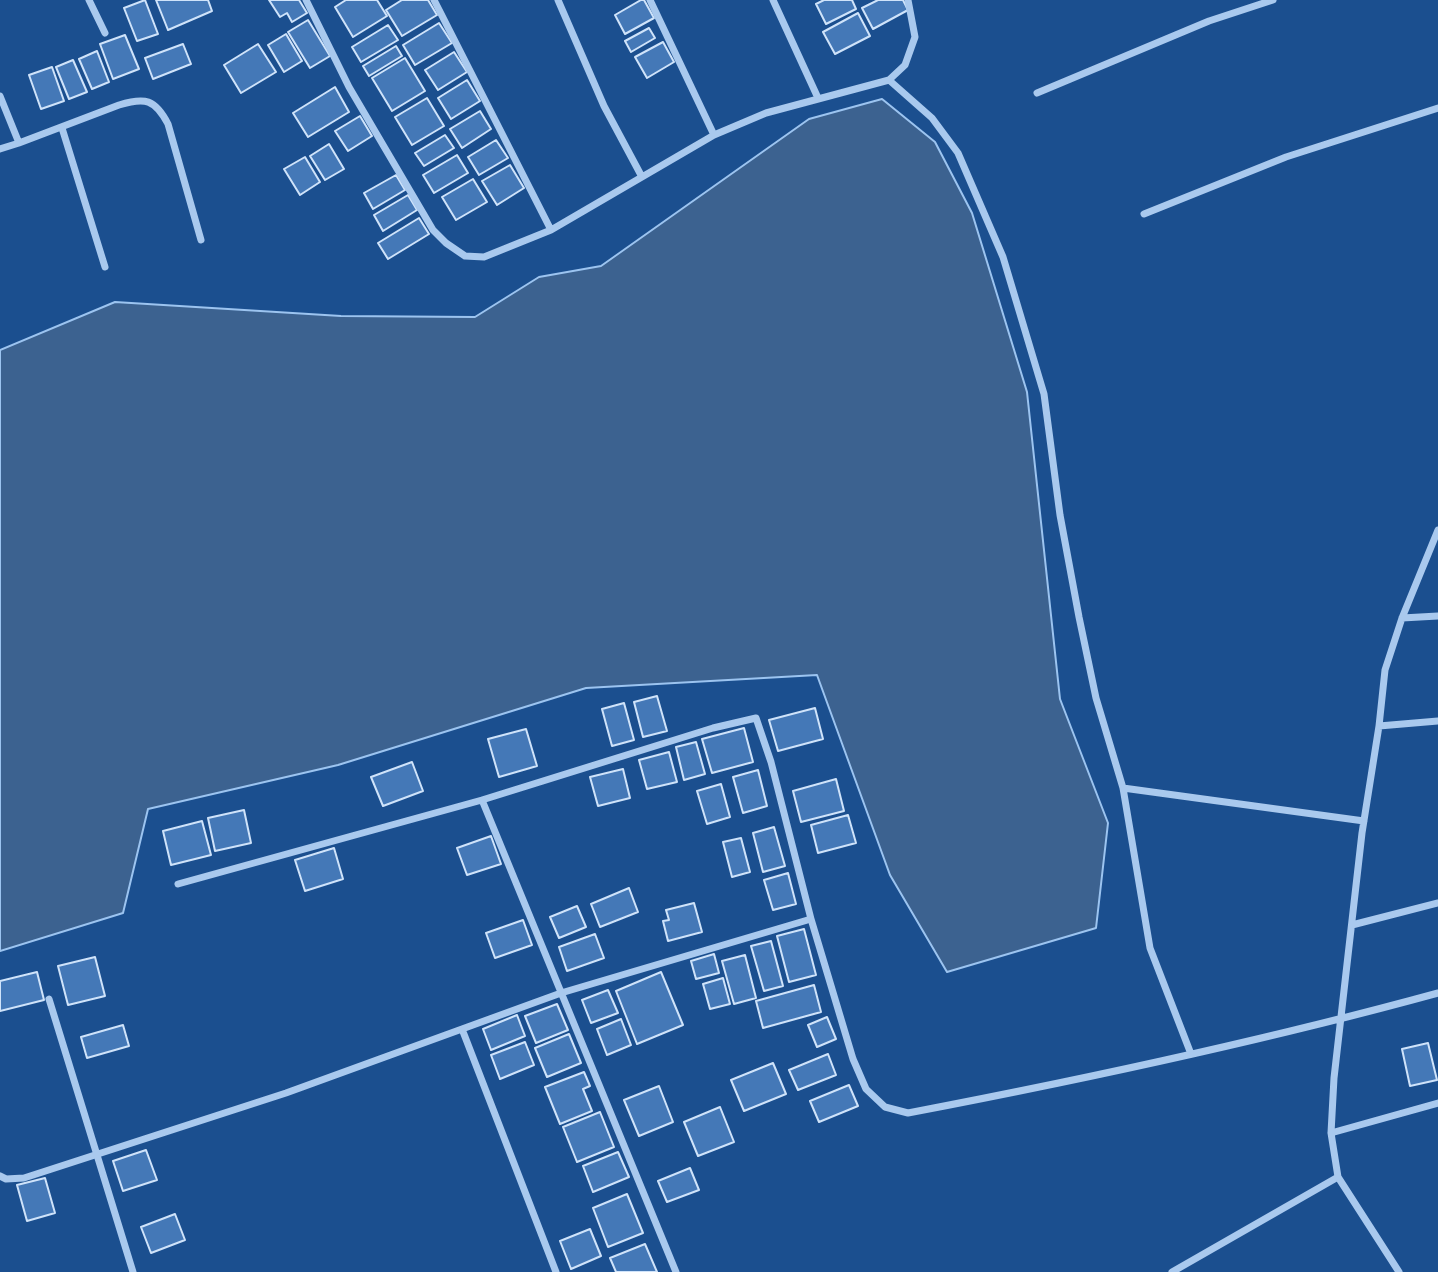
<!DOCTYPE html>
<style>
body{margin:0}
canvas{display:block;background:#1b4f8f}
</style>
<canvas width="1438" height="1272"></canvas>
<script>
const ctx = document.querySelector('canvas').getContext('2d');
ctx.lineJoin = 'round';
function fill(path, color) {
  ctx.fillStyle = color;
  ctx.fill(path, 'evenodd');
}
function trace(path, color, width, dash) {
  ctx.strokeStyle = color;
  ctx.lineWidth = width;
  ctx.lineCap = dash ? 'butt' : 'round';
  ctx.setLineDash(dash || []);
  ctx.stroke(path);
}
const water = new Path2D(`
 M 882,99 L 935,142 L 972,213 L 1027,392 L 1060,699 L 1108,823 L 1096,928 L 947,972 L 890,875 L 817,675 L 586,688 L 338,765 L 148,809 L 123,913 L 0,951 L 0,350 L 115,302 L 341,316 L 475,317 L 539,277 L 601,266 L 809,119 Z`);
const building = new Path2D(`
 M 145,0 L 158,34 L 137,41 L 124,8 Z
 M 156,0 L 208,0 L 212,11 L 168,30 Z
 M 269,0 L 299,0 L 307,13 L 292,22 L 287,13 L 280,17 Z
 M 346,0 L 377,0 L 387,16 L 353,37 L 335,7 Z
 M 402,0 L 428,0 L 437,15 L 402,36 L 386,10 Z
 M 641,0 L 644,0 L 654,18 L 625,34 L 615,15 Z
 M 824,0 L 852,0 L 856,9 L 826,24 L 816,4 Z
 M 878,0 L 903,0 L 908,10 L 873,29 L 862,8 Z
 M 858,13 L 870,36 L 835,54 L 823,32 Z
 M 308,20 L 330,56 L 310,68 L 288,32 Z
 M 439,23 L 452,43 L 415,65 L 403,45 Z
 M 388,25 L 398,40 L 361,62 L 352,47 Z
 M 649,28 L 655,38 L 631,52 L 625,41 Z
 M 286,34 L 302,61 L 284,72 L 268,45 Z
 M 125,35 L 139,69 L 113,79 L 100,44 Z
 M 663,42 L 674,62 L 647,78 L 635,57 Z
 M 183,44 L 191,64 L 153,79 L 145,58 Z
 M 258,44 L 276,72 L 241,93 L 224,65 Z
 M 396,46 L 402,56 L 369,76 L 363,66 Z
 M 97,51 L 109,82 L 92,89 L 79,59 Z
 M 454,52 L 467,72 L 438,90 L 425,70 Z
 M 405,58 L 425,91 L 392,111 L 372,78 Z
 M 73,60 L 87,92 L 69,99 L 56,67 Z
 M 52,67 L 64,101 L 41,109 L 29,75 Z
 M 467,80 L 480,101 L 451,119 L 438,98 Z
 M 335,87 L 349,112 L 308,137 L 293,113 Z
 M 427,98 L 444,126 L 412,145 L 395,117 Z
 M 480,111 L 491,129 L 462,148 L 450,129 Z
 M 360,116 L 372,136 L 348,151 L 335,131 Z
 M 445,135 L 454,148 L 424,166 L 415,153 Z
 M 496,140 L 508,158 L 479,175 L 468,157 Z
 M 329,144 L 344,169 L 325,180 L 310,156 Z
 M 457,155 L 468,173 L 434,193 L 423,175 Z
 M 305,157 L 320,182 L 300,195 L 284,169 Z
 M 510,165 L 524,188 L 497,205 L 482,181 Z
 M 396,175 L 405,190 L 373,209 L 364,193 Z
 M 473,179 L 487,202 L 456,220 L 442,197 Z
 M 408,195 L 417,210 L 383,231 L 374,215 Z
 M 419,218 L 429,234 L 388,259 L 378,243 Z
 M 657,696 L 667,731 L 643,737 L 634,702 Z
 M 624,703 L 634,740 L 612,746 L 602,709 Z
 M 815,708 L 823,739 L 778,751 L 769,720 Z
 M 744,728 L 753,762 L 712,773 L 702,739 Z
 M 526,729 L 537,766 L 499,777 L 488,739 Z
 M 696,742 L 705,774 L 684,780 L 676,747 Z
 M 669,752 L 677,782 L 647,789 L 639,760 Z
 M 412,762 L 423,791 L 383,806 L 371,777 Z
 M 623,769 L 630,798 L 598,806 L 590,777 Z
 M 758,770 L 767,806 L 743,813 L 733,777 Z
 M 836,779 L 844,811 L 801,822 L 793,791 Z
 M 721,784 L 730,817 L 707,824 L 697,791 Z
 M 244,810 L 251,843 L 215,851 L 208,818 Z
 M 848,815 L 856,843 L 818,853 L 811,825 Z
 M 202,821 L 211,855 L 171,865 L 163,831 Z
 M 774,827 L 785,866 L 763,872 L 753,833 Z
 M 491,836 L 501,864 L 467,875 L 457,848 Z
 M 741,838 L 750,872 L 732,877 L 723,842 Z
 M 334,848 L 343,879 L 305,891 L 295,860 Z
 M 788,873 L 796,904 L 773,910 L 764,880 Z
 M 629,888 L 638,912 L 600,927 L 591,904 Z
 M 694,903 L 702,932 L 668,941 L 663,921 L 669,920 L 666,910 Z
 M 577,906 L 586,927 L 559,938 L 550,917 Z
 M 523,920 L 532,945 L 495,958 L 486,933 Z
 M 804,929 L 816,975 L 789,982 L 777,936 Z
 M 595,934 L 604,958 L 567,971 L 559,947 Z
 M 771,941 L 783,986 L 764,991 L 751,946 Z
 M 714,954 L 719,973 L 696,979 L 691,961 Z
 M 745,955 L 756,998 L 734,1004 L 722,961 Z
 M 95,957 L 105,996 L 68,1005 L 58,966 Z
 M 37,972 L 44,1000 L 0,1011 L 0,981 Z
 M 661,972 L 683,1025 L 637,1044 L 616,991 Z
 M 723,978 L 730,1004 L 710,1009 L 703,984 Z
 M 814,985 L 821,1012 L 763,1028 L 756,1001 Z
 M 608,990 L 618,1013 L 591,1023 L 582,1000 Z
 M 557,1004 L 568,1030 L 536,1043 L 525,1016 Z
 M 517,1015 L 525,1036 L 491,1050 L 483,1029 Z
 M 827,1017 L 836,1039 L 817,1047 L 808,1025 Z
 M 621,1019 L 631,1045 L 607,1055 L 597,1029 Z
 M 123,1025 L 129,1046 L 87,1058 L 81,1037 Z
 M 569,1034 L 581,1063 L 547,1077 L 535,1048 Z
 M 525,1042 L 534,1065 L 500,1079 L 491,1055 Z
 M 1428,1043 L 1437,1080 L 1410,1086 L 1402,1049 Z
 M 828,1054 L 836,1075 L 798,1090 L 789,1070 Z
 M 773,1063 L 786,1094 L 744,1111 L 731,1080 Z
 M 584,1072 L 590,1086 L 583,1089 L 592,1111 L 560,1124 L 545,1087 Z
 M 849,1085 L 858,1106 L 819,1122 L 810,1101 Z
 M 659,1086 L 673,1122 L 639,1136 L 624,1100 Z
 M 720,1107 L 734,1142 L 698,1156 L 684,1122 Z
 M 600,1112 L 614,1147 L 577,1162 L 563,1127 Z
 M 146,1150 L 157,1180 L 123,1191 L 113,1161 Z
 M 618,1152 L 629,1177 L 593,1192 L 583,1166 Z
 M 690,1168 L 699,1190 L 667,1202 L 658,1181 Z
 M 45,1178 L 55,1213 L 27,1221 L 17,1185 Z
 M 627,1194 L 643,1233 L 608,1247 L 593,1208 Z
 M 175,1214 L 185,1240 L 151,1253 L 141,1227 Z
 M 590,1229 L 601,1256 L 571,1269 L 560,1241 Z
 M 645,1244 L 657,1272 L 616,1272 L 610,1258 Z`);
const minor = new Path2D(`
 M 89,0 L 105,33
 M 306,0 L 349,87 L 433,230 L 446,243 L 465,256 L 484,257 L 551,230 L 714,135 L 766,113 L 889,80 L 905,65 L 915,37 L 908,0
 M 434,0 L 551,230
 M 558,0 L 604,106 L 642,177
 M 650,0 L 714,135
 M 773,0 L 818,98
 M 889,80 L 932,118 L 958,153 L 1003,257 L 1044,394 L 1060,515 L 1079,617 L 1096,698 L 1123,788 L 1150,948 L 1191,1054
 M 1037,93 L 1209,21 L 1273,0
 M 0,96 L 19,143 L 0,149
 M 62,128 L 105,267
 M 19,143 L 119,105 C 145,97 155,99 168,124 L 201,240
 M 1144,214 L 1286,157 L 1438,108
 M 1402,618 L 1438,616
 M 1379,726 L 1438,721
 M 1123,788 L 1364,821
 M 482,800 L 713,728 L 756,718 L 771,762 L 811,919 L 853,1059 L 866,1089 L 885,1107 L 908,1113 C 1086,1079 1263,1041 1438,993
 M 178,884 L 482,800 L 676,1272
 M 1352,925 L 1438,903
 M 49,999 L 133,1272
 M 462,1029 L 556,1272
 M 1331,1133 L 1438,1103
 M 0,1176 L 6,1179 L 24,1178 L 286,1093 L 561,993 L 811,919
 M 1338,1177 L 1399,1272
 M 1172,1272 L 1338,1177 L 1331,1133 L 1334,1078 L 1362,833 L 1379,726 L 1385,670 L 1402,618 L 1438,530`);
fill(water, '#3c6290');
trace(water, '#9cc4f0', 2);
fill(building, '#4478b7');
trace(building, '#cfe3fa', 2);
trace(minor, '#a9c9ee', 7);
</script>
